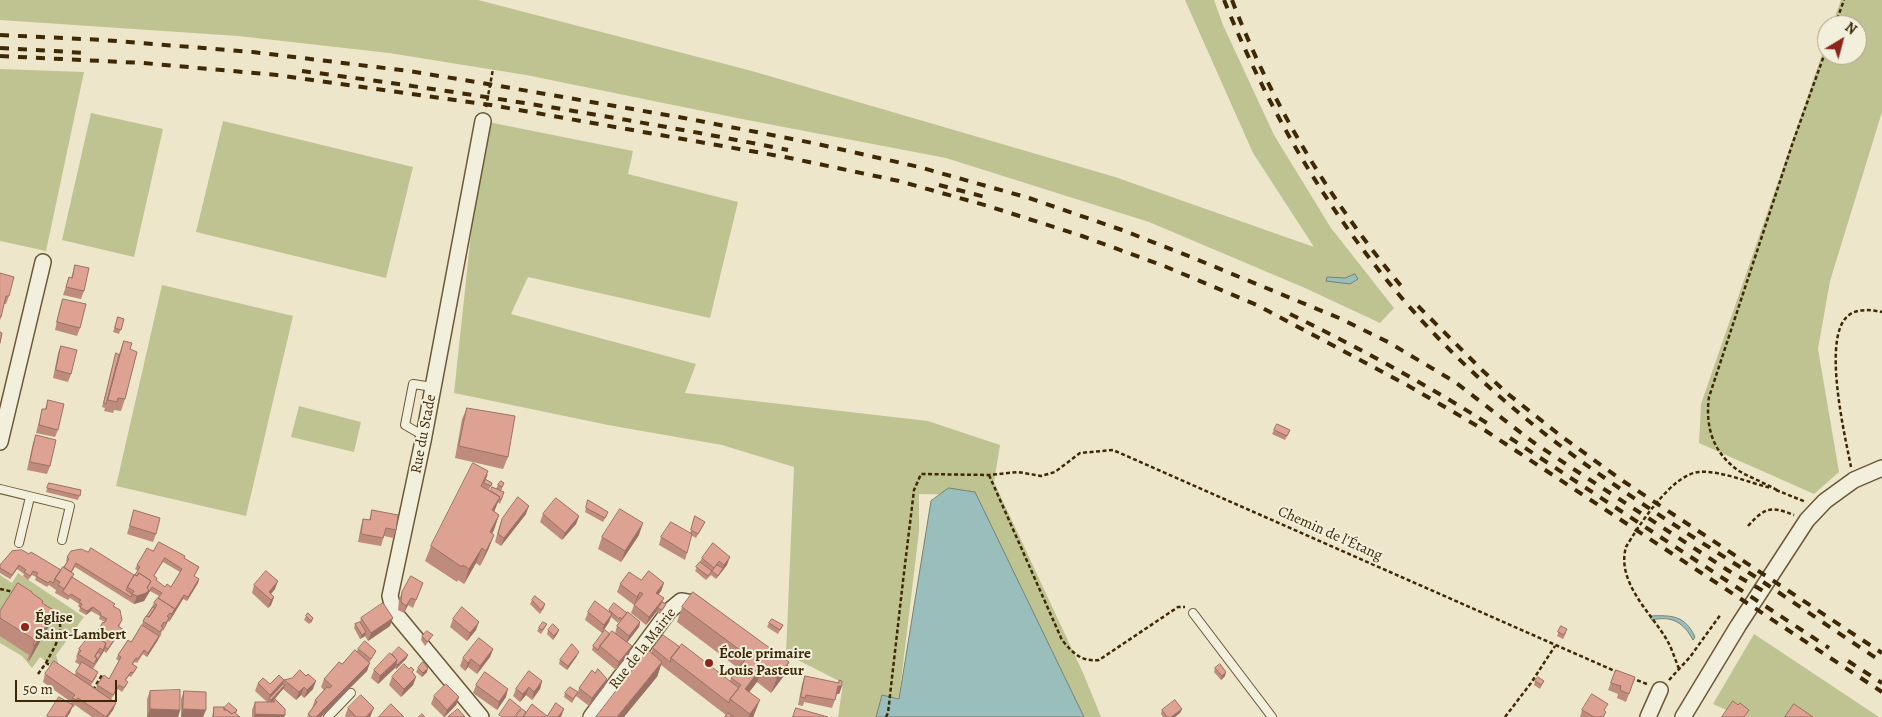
<!DOCTYPE html>
<meta charset="utf-8">
<style>
body{margin:0}
#map{position:relative;width:1882px;height:717px;overflow:hidden;background:#ede6cb;font-family:Alegreya,serif}
canvas{display:block}
.north{position:absolute;left:1817px;top:15px;width:50px;height:50px;box-sizing:border-box;background:#f3efdd;border:1px solid #aba087;border-radius:50%;rotate:37deg;font-size:14px;font-weight:700;line-height:20px;text-align:center;color:#3f2905}
.north::after{content:'';display:block;margin:auto;width:18px;height:22px;background:#8f2418;clip-path:polygon(50% 0,100% 100%,50% 72%,0 100%)}
.scale{position:absolute;left:15px;top:680px;width:102px;height:22px;box-sizing:border-box;border:2px solid #3f2905;border-top:0;padding-left:6px;font-size:15px;line-height:18px;white-space:nowrap;color:#3f2905;-webkit-text-stroke:4px #f3efdd;paint-order:stroke}
</style>
<div id="map">
<canvas width="1882" height="717"></canvas>
<div class="north">N</div>
<div class="scale">50 m</div>
</div>
<script>
const ctx = document.querySelector('canvas').getContext('2d');
ctx.lineJoin = 'round';
function fill(path, color) {
  ctx.fillStyle = color;
  ctx.fill(path, 'evenodd');
}
function trace(path, color, width, dash) {
  ctx.strokeStyle = color;
  ctx.lineWidth = width;
  ctx.lineCap = dash ? 'butt' : 'round';
  ctx.setLineDash(dash || []);
  ctx.stroke(path);
}
function drawText(font, color, halo, rows, align = 'center') {
  ctx.font = font + ' Alegreya,serif';
  ctx.lineWidth = 4;
  ctx.setLineDash([]);
  ctx.textBaseline = 'middle';
  ctx.strokeStyle = halo;
  ctx.fillStyle = color;
  for (const [text, x, y, turn = 0] of rows) {
    ctx.save();
    ctx.translate(x, y);
    ctx.rotate((+turn || 0) * Math.PI / 180);
    ctx.textAlign = isNaN(turn) ? turn : align;
    if (halo) ctx.strokeText(text, 0, 0);
    ctx.fillText(text, 0, 0);
    ctx.restore();
  }
}
const green = new Path2D(`
 M 0,0 L 478,0 L 752,71 L 1115,177 L 1314,247 L 1253,153 L 1185,0 L 1214,0 L 1223,25 L 1274,135 L 1331,228 L 1394,308 L 1380,323 L 1305,288 L 1149,222 L 946,158 L 742,119 L 526,75 L 389,53 L 238,36 L 0,20 Z
 M 1841,0 L 1882,0 L 1882,112 L 1830,281 L 1818,349 L 1839,472 L 1814,494 L 1699,443 L 1701,404 L 1827,40 L 1827,55 L 1857,55 L 1857,25 L 1832,25 Z
 M 0,69 L 84,72 L 46,251 L 0,241 Z
 M 91,113 L 163,129 L 134,257 L 62,240 Z
 M 223,121 L 413,167 L 386,278 L 196,232 Z
 M 483,121 L 633,151 L 628,174 L 738,202 L 710,318 L 528,277 L 511,314 L 696,364 L 685,393 L 928,421 L 1000,445 L 994,482 L 1084,675 L 1101,717 L 1084,717 L 976,495 L 919,494 L 919,531 L 899,698 L 882,696 L 876,717 L 838,717 L 843,683 L 786,654 L 794,467 L 722,445 L 608,425 L 454,393 Z
 M 162,285 L 293,316 L 246,516 L 116,486 Z
 M 299,406 L 361,422 L 354,452 L 291,437 Z
 M 18,573 L 84,617 L 56,655 L 60,671 L 40,657 L 32,668 L 22,656 L 0,643 L 0,575 L 12,583 Z
 M 1754,634 L 1879,717 L 1742,717 L 1713,704 Z`);
const water = new Path2D(`
 M 1355,274 L 1358,279 L 1350,284 L 1326,281 L 1327,277 L 1345,278 Z
 M 949,488 L 975,492 L 1084,717 L 876,717 L 882,695 L 899,699 L 931,501 Z
 M 1650,616 C 1671,615 1685,615 1695,637 L 1693,640 C 1684,623 1672,615 1652,620 Z`);
const path = new Path2D(`
 M 1835,25 L 1844,0
 M 486,107 L 493,69
 M 1851,467 C 1845,436 1821,335 1849,315 C 1858,308 1872,310 1882,312
 M 989,475 L 1062,640 C 1073,653 1081,662 1099,660 L 1178,607 L 1185,607
 M 1776,490 L 1806,502
 M 1777,490 C 1765,483 1751,478 1739,471 C 1713,453 1705,427 1709,397 L 1792,145 L 1827,47
 M 1748,526 C 1765,507 1771,506 1794,515
 M 0,589 L 14,592
 M 46,663 C 54,647 70,626 52,611
 M 1679,669 C 1675,659 1672,649 1667,640 C 1651,613 1616,582 1626,547 C 1639,525 1672,474 1699,472 C 1720,470 1750,483 1771,488
 M 38,674 L 46,663 L 53,667
 M 1631,678 L 1647,684
 M 1669,680 L 1690,657 L 1721,614
 M 93,690 L 102,675
 M 886,717 L 888,713 L 903,581 L 914,490 L 921,474 L 989,475 L 1018,472 L 1041,476 L 1055,472 L 1080,453 L 1113,450 L 1617,672
 M 1505,717 L 1531,683 L 1555,646`);
const service = new Path2D(`
 M 424,436 L 405,425 L 413,384 L 433,387
 M 0,489 L 70,506 L 62,540
 M 19,543 L 30,497
 M 1193,613 L 1272,717
 M 328,717 L 351,693`);
const minor = new Path2D(`
 M 0,442 L 43,262
 M 481,717 L 394,612 L 390,596 L 423,441 L 483,121
 M 591,717 L 669,611 L 681,601 L 693,603 L 703,610
 M 1648,717 L 1660,690
 M 1683,717 L 1738,626 L 1807,520 L 1825,501 L 1854,480 L 1882,468`);
const rail = new Path2D(`
 M 1224,0 C 1282,144 1364,272 1479,378 C 1561,454 1657,514 1751,574 C 1795,603 1838,633 1882,662
 M 1232,0 C 1272,105 1330,201 1402,287
 M 0,35 L 103,40 L 253,52 L 409,71 L 482,83 L 684,118 L 813,143 L 919,167 L 1029,198 L 1122,230 L 1191,257 L 1339,318 L 1388,342 L 1455,382 L 1533,442 L 1575,470 L 1729,571 L 1765,592
 M 0,48 L 87,53
 M 0,56 L 143,63 L 277,75 L 491,105 L 790,158 L 899,181 L 988,206 L 1082,236 L 1164,266 L 1257,305 L 1407,385 L 1486,431 L 1882,692
 M 302,71 C 464,92 627,118 788,150
 M 939,185 L 989,198
 M 1418,306 L 1483,371 L 1508,394 L 1561,436 L 1623,481 L 1882,653
 M 1290,314 C 1359,348 1428,385 1493,427
 M 1510,438 L 1829,648
 M 1848,661 L 1882,683`);
const wall = new Path2D(`
 M 75,265 L 84,291 L 81,299 L 63,295 L 69,277 L 71,278 Z
 M 0,273 L 9,296 L 6,304 L 4,304 L 0,321 Z
 M 63,299 L 80,328 L 77,336 L 55,330 L 60,307 Z
 M 118,317 L 124,319 L 119,334 L 113,332 Z
 M 124,341 L 130,349 L 125,399 L 121,411 L 114,410 L 113,413 L 104,411 L 105,408 L 102,407 L 115,357 L 116,353 L 119,354 Z
 M 61,346 L 71,374 L 68,382 L 53,378 L 58,353 Z
 M 48,400 L 58,430 L 55,437 L 36,433 L 42,409 L 45,409 Z
 M 467,408 L 508,457 L 503,469 L 455,458 L 462,419 Z
 M 1274,430 L 1290,430 L 1285,440 L 1272,434 Z
 M 36,435 L 50,466 L 47,474 L 27,470 L 33,443 Z
 M 487,475 L 485,479 L 492,483 L 489,490 L 491,491 L 496,489 L 498,485 L 504,483 L 501,491 L 504,492 L 500,504 L 498,502 L 494,511 L 499,515 L 492,534 L 494,535 L 488,550 L 480,566 L 476,563 L 464,584 L 458,580 L 457,582 L 425,561 L 431,546 Z
 M 49,483 L 81,490 L 78,500 L 46,492 Z
 M 588,500 L 607,515 L 603,522 L 585,512 Z
 M 134,510 L 156,534 L 153,542 L 127,534 Z
 M 372,510 L 396,530 L 393,538 L 384,536 L 381,546 L 358,542 L 361,526 L 363,519 L 369,520 Z
 M 526,514 L 501,546 L 495,542 L 499,527 L 502,519 Z
 M 543,514 L 579,516 L 576,524 L 562,540 L 540,522 Z
 M 695,516 L 705,522 L 696,538 L 691,535 L 687,553 L 685,560 L 659,545 L 661,537 L 690,533 Z
 M 639,535 L 621,562 L 598,549 L 602,537 Z
 M 713,543 L 727,565 L 716,579 L 711,575 L 706,580 L 695,571 L 702,558 Z
 M 153,551 L 184,558 L 199,567 L 194,577 L 199,579 L 198,583 L 187,601 L 183,599 L 169,622 L 168,621 L 163,631 L 162,630 L 161,635 L 147,657 L 143,654 L 137,663 L 135,662 L 133,664 L 137,667 L 135,671 L 131,677 L 129,676 L 126,680 L 126,686 L 122,692 L 118,689 L 111,699 L 116,703 L 113,710 L 108,717 L 92,717 L 75,705 L 73,708 L 72,707 L 67,717 L 47,717 L 47,716 L 70,704 L 71,702 L 43,682 L 45,674 L 75,674 L 80,665 L 75,662 L 77,658 L 76,657 L 79,649 L 94,636 L 105,622 L 99,619 L 100,616 L 91,611 L 86,615 L 79,611 L 80,608 L 78,606 L 79,604 L 70,598 L 68,600 L 55,593 L 56,590 L 49,585 L 47,587 L 35,580 L 36,577 L 32,575 L 28,580 L 23,576 L 24,574 L 17,569 L 10,579 L 0,573 L 0,565 L 29,554 L 61,570 L 67,562 L 66,561 L 67,557 L 134,575 L 135,575 L 138,571 L 135,569 L 137,565 ZM 163,562 L 180,572 L 171,587 L 165,587 L 156,581 L 157,578 L 154,576 ZM 75,567 L 134,604 L 144,601 L 150,591 L 159,596 L 154,603 L 147,616 L 143,621 L 142,625 L 131,642 L 118,655 L 116,659 L 119,661 L 109,679 L 97,685 L 96,689 L 91,685 L 97,676 L 93,669 L 104,651 L 106,653 L 116,638 L 119,640 L 123,634 L 119,627 L 122,620 L 114,606 L 72,577 L 74,574 L 72,572 Z
 M 641,580 L 664,583 L 661,591 L 659,594 L 662,602 L 666,604 L 664,608 L 660,614 L 657,612 L 657,611 L 646,625 L 631,613 L 634,605 L 638,600 L 637,600 L 634,605 L 617,592 L 620,584 Z
 M 423,583 L 413,608 L 408,605 L 404,613 L 398,610 L 399,600 L 402,592 Z
 M 254,585 L 275,589 L 271,594 L 274,597 L 271,605 L 268,608 L 252,593 Z
 M 32,593 L 42,603 L 55,611 L 49,626 L 29,661 L 27,660 L 29,655 L 0,636 L 0,611 Z
 M 532,600 L 545,604 L 544,608 L 540,614 L 530,604 Z
 M 682,607 L 789,662 L 783,677 L 771,693 L 757,682 L 749,692 L 754,715 L 753,717 L 725,717 L 726,715 L 661,665 L 657,677 L 651,653 L 653,648 L 680,647 L 730,681 L 731,678 L 738,668 L 677,622 Z
 M 609,610 L 640,623 L 639,627 L 627,642 L 629,654 L 616,670 L 592,650 L 593,646 L 610,634 L 615,633 L 617,626 L 620,622 L 619,621 L 618,623 L 611,617 L 609,622 L 602,633 L 585,620 L 588,612 L 609,612 Z
 M 306,616 L 313,618 L 312,622 L 309,624 L 304,620 Z
 M 361,618 L 390,626 L 368,641 L 365,636 L 360,639 L 354,628 L 355,624 L 360,622 Z
 M 453,619 L 476,630 L 467,641 L 450,627 Z
 M 769,623 L 783,625 L 778,634 L 767,627 Z
 M 547,624 L 545,628 L 541,634 L 537,631 L 539,628 Z
 M 1561,626 L 1566,633 L 1563,639 L 1557,636 Z
 M 548,630 L 559,630 L 557,634 L 553,640 L 547,634 Z
 M 422,636 L 431,638 L 425,646 L 421,640 Z
 M 358,649 L 376,651 L 369,663 L 367,671 L 321,717 L 307,717 L 312,708 L 315,700 L 324,690 L 321,687 L 324,679 L 357,651 Z
 M 493,649 L 490,657 L 477,674 L 468,667 L 465,671 L 460,666 L 463,658 Z
 M 392,654 L 408,655 L 406,659 L 396,669 L 395,668 L 378,684 L 371,678 L 374,670 Z
 M 577,656 L 567,670 L 559,664 L 560,660 Z
 M 418,668 L 427,672 L 422,677 L 416,672 Z
 M 1215,668 L 1225,676 L 1221,680 L 1214,672 Z
 M 1616,670 L 1635,677 L 1626,702 L 1617,698 L 1618,694 L 1608,690 Z
 M 413,673 L 416,677 L 413,685 L 401,697 L 389,685 L 392,677 Z
 M 595,673 L 607,679 L 604,687 L 589,706 L 576,696 L 572,703 L 564,697 L 565,693 L 578,692 L 579,688 Z
 M 805,676 L 842,686 L 839,694 L 837,694 L 832,708 L 804,702 L 803,706 L 798,705 L 802,684 Z
 M 284,680 L 313,689 L 304,698 L 301,695 L 296,700 L 283,689 L 275,699 L 285,715 L 284,717 L 252,717 L 252,710 L 255,702 L 267,702 L 255,691 L 258,683 L 270,684 Z
 M 542,681 L 540,689 L 532,700 L 526,695 L 520,702 L 513,696 L 516,689 Z
 M 1535,681 L 1544,681 L 1540,689 L 1534,685 Z
 M 476,685 L 506,697 L 497,710 L 473,693 Z
 M 150,691 L 180,710 L 178,717 L 147,717 L 147,699 Z
 M 184,691 L 203,717 L 181,717 L 181,699 Z
 M 434,696 L 459,697 L 456,705 L 445,717 L 444,717 L 431,704 Z
 M 214,707 L 237,710 L 236,714 L 240,717 L 212,717 Z
 M 348,708 L 371,716 L 370,717 L 346,717 L 345,716 Z
 M 1182,709 L 1180,713 L 1175,717 L 1163,717 L 1161,714 L 1162,710 Z
 M 1582,710 L 1605,711 L 1604,717 L 1580,717 Z`);
const shadedWall = new Path2D(`
 M 500,497 L 494,512 L 492,510 Z
 M 529,506 L 526,514 L 501,546 L 504,538 Z
 M 499,515 L 494,530 L 484,547 L 490,532 Z
 M 579,516 L 576,524 L 562,540 L 565,533 Z
 M 643,523 L 639,535 L 621,562 L 625,551 Z
 M 494,535 L 488,550 L 480,566 L 486,551 Z
 M 482,548 L 476,563 L 464,584 L 469,569 Z
 M 730,557 L 727,565 L 716,579 L 724,565 Z
 M 19,565 L 17,569 L 10,579 L 12,575 Z
 M 199,579 L 198,583 L 187,601 L 188,597 Z
 M 151,581 L 152,587 L 150,591 L 144,601 L 134,604 L 137,596 L 147,588 Z
 M 278,581 L 275,589 L 268,597 L 269,592 Z
 M 664,583 L 661,591 L 654,600 L 656,593 Z
 M 640,592 L 637,600 L 634,605 L 637,597 Z
 M 184,595 L 183,599 L 169,622 L 172,614 Z
 M 274,597 L 271,605 L 268,608 L 271,600 Z
 M 411,598 L 408,605 L 404,613 L 406,606 Z
 M 664,598 L 661,606 L 658,608 L 657,611 L 646,625 L 649,617 Z
 M 93,607 L 91,611 L 86,615 L 87,611 Z
 M 55,611 L 49,626 L 29,661 L 34,646 Z
 M 612,614 L 609,622 L 602,633 L 604,625 Z
 M 169,618 L 166,625 L 163,631 L 166,623 Z
 M 393,618 L 390,626 L 368,641 L 371,633 Z
 M 479,622 L 476,630 L 467,641 L 470,633 Z
 M 640,622 L 638,625 L 640,623 L 639,627 L 626,644 L 629,636 Z
 M 559,630 L 557,634 L 553,640 L 554,636 Z
 M 366,632 L 365,636 L 360,639 L 362,635 Z
 M 118,634 L 116,638 L 106,653 L 108,649 Z
 M 159,636 L 158,640 L 147,657 L 148,653 Z
 M 106,643 L 104,651 L 94,666 L 103,650 Z
 M 632,646 L 629,654 L 616,670 L 619,662 Z
 M 493,649 L 490,657 L 477,674 L 480,666 Z
 M 579,652 L 577,656 L 567,670 L 568,666 Z
 M 408,655 L 406,659 L 396,669 L 397,665 Z
 M 471,659 L 468,667 L 465,671 L 468,663 Z
 M 397,660 L 395,668 L 378,684 L 380,676 Z
 M 662,662 L 657,677 L 624,717 L 617,717 Z
 M 789,662 L 783,677 L 771,693 L 777,678 Z
 M 370,663 L 367,671 L 321,717 L 316,717 Z
 M 762,667 L 757,682 L 740,704 L 745,689 Z
 M 428,668 L 427,672 L 422,677 L 423,673 Z
 M 1226,672 L 1225,676 L 1221,680 L 1222,676 Z
 M 416,677 L 413,685 L 401,697 L 404,689 Z
 M 607,679 L 604,687 L 589,706 L 592,698 Z
 M 284,680 L 281,688 L 269,699 L 270,695 Z
 M 316,681 L 313,689 L 304,698 L 307,690 Z
 M 542,681 L 540,689 L 532,700 L 534,692 Z
 M 285,685 L 283,689 L 270,704 L 271,700 Z
 M 838,686 L 842,686 L 839,694 L 836,694 Z
 M 304,687 L 301,695 L 296,700 L 299,692 Z
 M 529,687 L 526,695 L 520,702 L 523,694 Z
 M 508,689 L 506,697 L 497,710 L 499,702 Z
 M 459,697 L 456,705 L 444,717 L 447,710 Z
 M 760,700 L 754,715 L 753,717 L 748,717 L 750,714 Z
 M 116,703 L 113,710 L 108,717 L 106,717 Z
 M 73,705 L 70,713 L 67,717 L 65,717 Z
 M 374,708 L 370,717 L 366,717 Z
 M 150,709 L 180,710 L 178,717 L 147,717 Z
 M 183,709 L 206,710 L 203,717 L 181,717 Z
 M 564,709 L 561,717 L 558,717 Z
 M 1182,709 L 1180,713 L 1175,717 L 1171,717 Z
 M 255,714 L 285,715 L 284,717 L 254,717 Z`);
const building = new Path2D(`
 M 75,265 L 89,268 L 84,291 L 66,287 L 69,277 L 72,278 Z
 M 0,273 L 14,277 L 9,296 L 6,296 L 1,317 L 0,317 Z
 M 63,299 L 86,304 L 80,328 L 57,322 Z
 M 118,317 L 124,319 L 121,330 L 115,328 Z
 M 0,332 L 2,333 L 0,343 Z
 M 124,341 L 132,343 L 130,349 L 137,352 L 125,399 L 118,398 L 117,402 L 108,400 Z
 M 61,346 L 77,350 L 71,374 L 56,370 Z
 M 116,353 L 119,355 L 106,404 L 104,403 Z
 M 48,400 L 64,404 L 58,430 L 39,425 L 42,409 L 46,409 Z
 M 467,408 L 515,416 L 508,457 L 459,446 Z
 M 1277,424 L 1290,430 L 1287,436 L 1274,430 Z
 M 36,435 L 56,440 L 50,466 L 30,462 Z
 M 473,463 L 488,471 L 481,486 L 500,497 L 492,510 L 499,515 L 490,532 L 494,535 L 486,551 L 482,548 L 469,569 L 463,565 L 462,567 L 431,546 Z
 M 487,475 L 485,479 L 492,483 L 491,486 L 484,483 Z
 M 501,481 L 504,483 L 502,487 L 498,485 Z
 M 49,483 L 81,490 L 80,496 L 47,488 Z
 M 492,487 L 504,492 L 501,500 L 499,498 L 500,497 L 491,491 Z
 M 518,497 L 529,506 L 504,538 L 498,534 L 502,519 Z
 M 556,498 L 579,516 L 565,533 L 543,514 Z
 M 588,500 L 608,512 L 605,518 L 586,508 Z
 M 620,509 L 643,523 L 625,551 L 602,537 Z
 M 134,510 L 160,518 L 156,534 L 130,526 Z
 M 372,510 L 398,515 L 396,530 L 386,528 L 383,538 L 361,534 L 363,519 L 370,520 Z
 M 695,516 L 705,522 L 698,534 L 691,530 Z
 M 671,522 L 692,534 L 687,553 L 661,537 Z
 M 159,542 L 185,556 L 184,558 L 199,567 L 194,576 L 199,579 L 188,597 L 184,595 L 173,612 L 175,609 L 158,598 L 162,593 L 152,587 L 148,593 L 149,590 L 147,588 L 151,581 L 139,573 L 137,576 L 135,575 L 140,567 L 137,565 L 147,548 L 153,551 ZM 165,558 L 182,569 L 171,587 L 167,584 L 165,587 L 156,580 L 157,578 L 154,576 Z
 M 713,543 L 730,557 L 724,565 L 719,561 L 714,568 L 702,558 Z
 M 91,548 L 134,575 L 126,590 L 132,594 L 131,597 L 76,563 L 71,572 L 64,567 L 69,559 L 67,557 L 71,551 L 81,549 L 88,552 Z
 M 22,550 L 29,554 L 31,552 L 61,570 L 55,579 L 53,583 L 50,581 L 48,583 L 36,576 L 38,573 L 33,571 L 30,576 L 24,572 L 26,570 L 19,565 L 12,575 L 0,568 L 0,565 L 12,551 Z
 M 700,562 L 712,571 L 708,576 L 696,567 Z
 M 717,565 L 723,568 L 718,576 L 712,571 Z
 M 63,567 L 74,574 L 64,589 L 58,585 L 60,582 L 55,579 Z
 M 266,571 L 278,581 L 269,592 L 274,597 L 271,600 L 254,585 Z
 M 649,571 L 664,583 L 656,593 L 664,598 L 649,617 L 634,605 L 643,594 L 640,592 L 637,597 L 620,584 L 629,572 L 641,580 Z
 M 139,573 L 151,581 L 147,588 L 149,590 L 146,593 L 137,596 L 132,594 L 134,591 L 127,587 L 135,574 L 137,576 Z
 M 411,576 L 423,583 L 416,600 L 411,598 L 406,606 L 401,602 L 402,592 Z
 M 72,577 L 115,604 L 113,606 L 120,610 L 122,620 L 118,626 L 124,630 L 120,636 L 118,634 L 108,649 L 105,647 L 106,643 L 96,637 L 97,636 L 95,635 L 103,622 L 104,623 L 107,619 L 100,615 L 101,613 L 93,607 L 87,611 L 80,607 L 82,604 L 79,602 L 81,600 L 71,594 L 69,596 L 63,592 Z
 M 18,583 L 32,592 L 32,593 L 43,601 L 42,603 L 55,611 L 34,646 L 33,645 L 35,640 L 0,618 L 0,611 Z
 M 693,592 L 789,662 L 777,678 L 762,667 L 745,689 L 760,700 L 750,714 L 730,699 L 741,685 L 731,678 L 748,656 L 682,607 Z
 M 535,596 L 545,604 L 541,610 L 532,600 Z
 M 158,598 L 175,609 L 172,614 L 170,613 L 167,616 L 169,618 L 166,623 L 164,622 L 161,626 L 163,627 L 160,632 L 143,621 L 146,616 L 149,617 L 157,605 L 154,603 Z
 M 595,601 L 612,614 L 604,625 L 588,612 Z
 M 662,602 L 666,604 L 662,610 L 658,608 Z
 M 383,603 L 393,618 L 371,633 L 361,618 Z
 M 614,603 L 627,613 L 622,619 L 620,617 L 619,619 L 609,610 Z
 M 153,607 L 155,608 L 149,617 L 147,616 Z
 M 462,607 L 479,622 L 470,633 L 453,619 Z
 M 628,612 L 640,622 L 629,636 L 617,626 Z
 M 308,613 L 313,618 L 311,621 L 306,616 Z
 M 772,619 L 783,625 L 780,630 L 769,623 Z
 M 360,622 L 366,632 L 362,635 L 355,624 Z
 M 543,622 L 547,624 L 542,630 L 539,628 Z
 M 553,624 L 559,630 L 554,636 L 548,630 Z
 M 142,625 L 159,636 L 148,653 L 144,650 L 138,659 L 136,658 L 132,664 L 137,667 L 133,673 L 131,672 L 125,680 L 128,682 L 124,688 L 119,685 L 113,695 L 97,685 L 104,675 L 109,679 L 121,657 L 118,655 L 128,640 L 131,642 Z
 M 1561,626 L 1567,629 L 1564,635 L 1558,632 Z
 M 605,630 L 610,634 L 600,646 L 598,650 L 593,646 Z
 M 427,631 L 433,635 L 427,642 L 422,636 Z
 M 612,631 L 632,646 L 619,662 L 600,646 Z
 M 91,634 L 106,643 L 103,650 L 100,648 L 95,656 L 97,658 L 94,664 L 78,654 L 81,651 L 79,649 Z
 M 663,635 L 680,647 L 671,658 L 670,662 L 653,648 Z
 M 479,638 L 493,649 L 480,666 L 471,659 L 468,663 L 463,658 Z
 M 365,641 L 376,651 L 371,659 L 358,649 Z
 M 572,644 L 579,652 L 568,666 L 560,660 Z
 M 682,644 L 739,688 L 730,699 L 729,703 L 671,658 Z
 M 399,647 L 408,655 L 397,665 L 396,664 L 397,660 L 392,654 Z
 M 355,650 L 370,663 L 316,717 L 312,717 L 308,714 L 317,702 L 315,700 L 327,687 L 329,688 L 332,686 L 324,679 L 339,662 L 342,664 Z
 M 648,650 L 662,662 L 617,717 L 596,717 Z
 M 98,652 L 101,654 L 96,662 L 97,658 L 95,657 Z
 M 390,653 L 397,660 L 380,676 L 374,670 Z
 M 54,661 L 116,703 L 106,717 L 78,698 L 76,700 L 72,698 L 75,695 L 45,674 Z
 M 82,662 L 98,672 L 92,682 L 76,672 Z
 M 423,662 L 428,668 L 423,673 L 418,668 Z
 M 404,664 L 409,669 L 411,667 L 414,670 L 412,672 L 416,677 L 404,689 L 392,677 Z
 M 1220,664 L 1226,672 L 1222,676 L 1215,668 Z
 M 598,669 L 607,679 L 592,698 L 579,688 L 592,670 L 595,673 Z
 M 300,670 L 306,676 L 308,674 L 316,681 L 307,690 L 304,687 L 299,692 L 284,680 L 270,695 L 258,683 L 263,678 L 270,684 L 279,675 L 284,680 L 292,678 Z
 M 1616,670 L 1635,677 L 1629,694 L 1620,690 L 1621,686 L 1611,683 Z
 M 529,671 L 542,681 L 534,692 L 529,687 L 523,694 L 516,689 Z
 M 485,672 L 508,689 L 499,702 L 476,685 Z
 M 805,676 L 839,683 L 839,680 L 842,681 L 842,686 L 838,686 L 835,700 L 806,695 L 805,698 L 801,697 Z
 M 1538,677 L 1544,681 L 1541,685 L 1535,681 Z
 M 283,684 L 285,685 L 271,700 L 269,699 Z
 M 446,684 L 459,697 L 447,710 L 434,696 Z
 M 570,687 L 578,692 L 573,699 L 565,693 Z
 M 180,690 L 180,710 L 150,709 L 150,691 Z
 M 184,691 L 206,692 L 206,710 L 183,709 Z
 M 1592,694 L 1608,704 L 1604,710 L 1606,712 L 1603,717 L 1601,716 L 1600,717 L 1594,717 L 1582,710 Z
 M 361,695 L 374,708 L 366,717 L 356,717 L 348,708 Z
 M 59,697 L 73,705 L 65,717 L 49,717 L 47,716 Z
 M 274,698 L 285,709 L 285,715 L 255,714 L 255,702 L 274,702 Z
 M 510,699 L 521,708 L 514,717 L 502,717 L 499,715 Z
 M 1175,700 L 1182,709 L 1171,717 L 1167,717 L 1162,710 Z
 M 1733,701 L 1738,705 L 1740,703 L 1749,710 L 1744,717 L 1722,717 Z
 M 229,703 L 237,710 L 235,713 L 234,712 L 232,714 L 224,708 Z
 M 556,703 L 564,709 L 558,717 L 523,717 L 532,704 L 547,716 Z
 M 391,704 L 404,717 L 379,717 Z
 M 1794,704 L 1813,717 L 1785,717 Z
 M 214,707 L 224,707 L 224,710 L 227,710 L 232,714 L 234,712 L 240,717 L 214,717 Z
 M 796,708 L 828,717 L 793,717 Z
 M 458,709 L 465,717 L 448,717 Z
 M 522,709 L 526,712 L 523,717 L 516,717 Z
 M 728,713 L 734,717 L 725,717 Z
 M 422,714 L 425,717 L 419,717 Z`);
const markers = [
 [25,627,5,"#8f2418"],
 [709,663,5,"#8f2418"]
];
const streetNames = [
 ["Rue du Stade",424,434,-79],
 ["Chemin de l'Étang",1330,534,24],
 ["Rue de la Mairie",643,649,-52]
];
const poiNames = [
 ["Église",35,618],
 ["Saint-Lambert",35,635],
 ["École primaire",719,654],
 ["Louis Pasteur",719,671]
];
fill(green, '#bfc392');
fill(water, '#9abebc');
trace(water, '#768273', 1);
trace(service, '#6a5836', 10);
trace(minor, '#6a5836', 18);
trace(path, '#3f2905', 2.5, [4, 2.5]);
trace(service, '#f3efdd', 8);
trace(minor, '#f3efdd', 15);
trace(rail, '#3f2905', 4, [9, 9]);
fill(wall, '#be8b7d');
fill(shadedWall, '#9b7166');
fill(building, '#dda291');
trace(building, '#9b7166', 1);
for (const [x, y, r, color] of markers) {
  const dot = new Path2D();
  dot.arc(x, y, r, 0, 2 * Math.PI);
  ctx.fillStyle = color;
  ctx.fill(dot);
  trace(dot, '#f3efdd', 2);
}
drawText('15px', '#3f2905', '#f3efdd', streetNames);
drawText('bold 15px', '#3f2905', '#f3efdd', poiNames, 'left');
</script>
